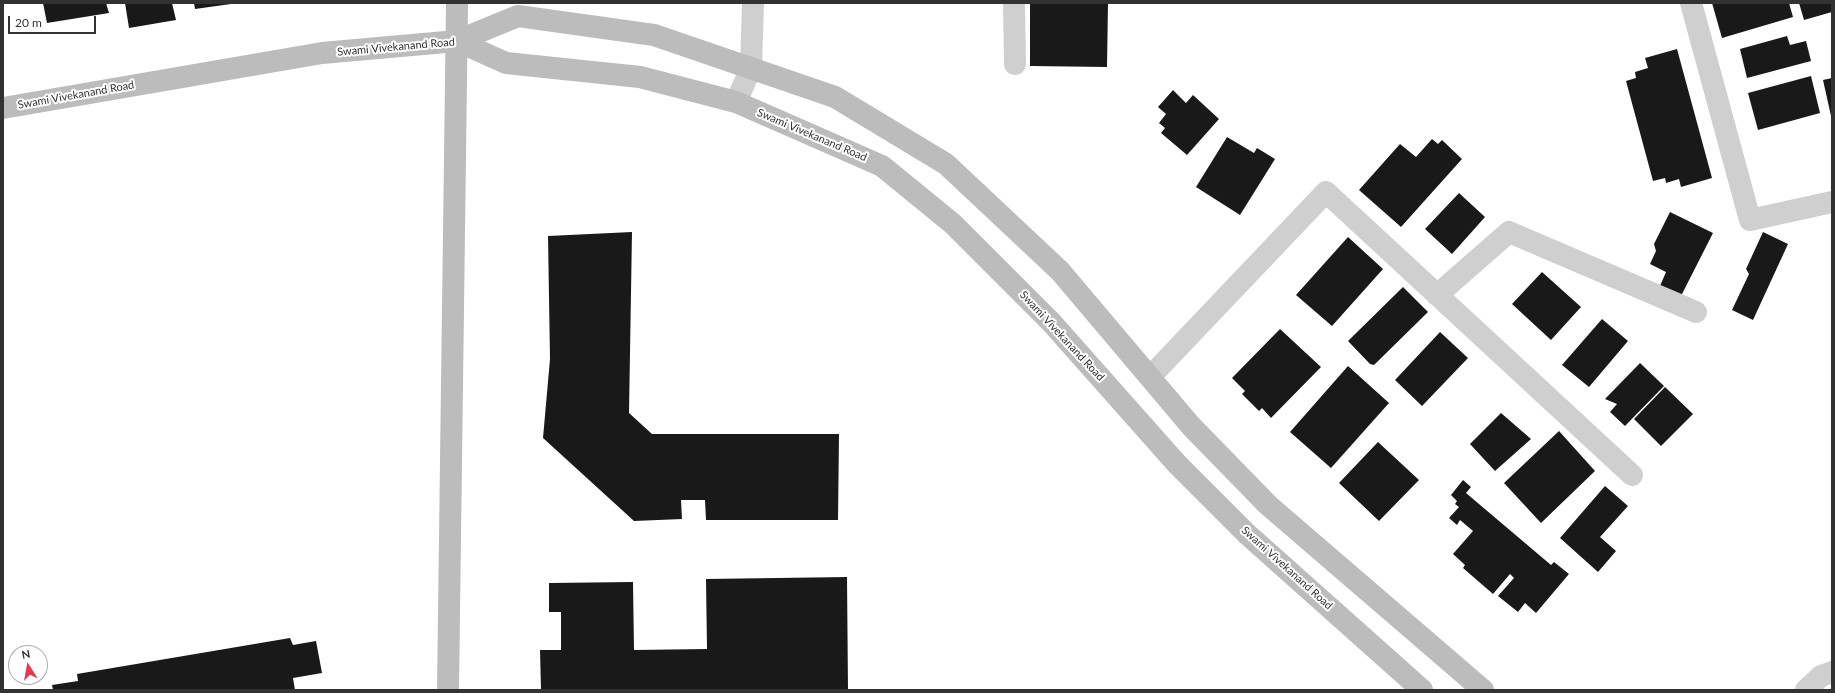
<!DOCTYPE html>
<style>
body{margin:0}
#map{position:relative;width:1835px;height:693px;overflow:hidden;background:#fff;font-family:Lato,sans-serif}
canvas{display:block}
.frame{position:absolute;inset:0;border:4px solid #323232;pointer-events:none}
.north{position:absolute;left:8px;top:645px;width:40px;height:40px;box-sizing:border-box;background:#fff;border:1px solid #adadad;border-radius:50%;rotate:349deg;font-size:11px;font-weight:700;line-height:16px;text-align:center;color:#323232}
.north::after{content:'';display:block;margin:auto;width:14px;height:18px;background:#e23a50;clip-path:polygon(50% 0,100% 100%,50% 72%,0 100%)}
.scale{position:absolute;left:8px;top:16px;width:88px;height:18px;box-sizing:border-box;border:2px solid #323232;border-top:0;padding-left:5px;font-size:12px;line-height:14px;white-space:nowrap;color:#323232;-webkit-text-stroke:3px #fff;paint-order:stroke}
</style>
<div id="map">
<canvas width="1835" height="693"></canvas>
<div class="frame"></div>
<div class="north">N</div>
<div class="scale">20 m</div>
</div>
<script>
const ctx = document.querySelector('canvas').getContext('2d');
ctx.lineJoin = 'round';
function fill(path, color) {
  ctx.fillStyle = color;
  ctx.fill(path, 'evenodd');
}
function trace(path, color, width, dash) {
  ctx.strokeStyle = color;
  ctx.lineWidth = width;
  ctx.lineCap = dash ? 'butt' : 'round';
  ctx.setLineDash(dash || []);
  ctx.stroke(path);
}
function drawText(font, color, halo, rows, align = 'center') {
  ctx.font = font + ' Lato,sans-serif';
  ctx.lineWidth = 4;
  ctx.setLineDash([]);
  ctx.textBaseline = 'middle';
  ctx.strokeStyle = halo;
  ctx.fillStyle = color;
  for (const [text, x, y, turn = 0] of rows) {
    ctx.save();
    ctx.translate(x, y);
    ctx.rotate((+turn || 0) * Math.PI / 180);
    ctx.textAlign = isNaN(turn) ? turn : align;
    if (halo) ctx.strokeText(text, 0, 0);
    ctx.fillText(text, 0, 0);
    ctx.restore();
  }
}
const building = new Path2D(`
 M 43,3 L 106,3 L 109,13 L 47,23 Z
 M 125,3 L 172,3 L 176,20 L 129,28 Z
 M 194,3 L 231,3 L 231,4 L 195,9 Z
 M 1030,3 L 1108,3 L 1107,67 L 1030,66 Z
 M 1712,3 L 1789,3 L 1793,17 L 1722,38 Z
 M 1799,3 L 1832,3 L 1832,12 L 1804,20 Z
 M 1787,36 L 1790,45 L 1806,41 L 1811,61 L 1747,78 L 1740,49 Z
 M 1677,49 L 1712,178 L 1681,187 L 1679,179 L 1666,183 L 1665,178 L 1653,181 L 1626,81 L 1636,78 L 1635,72 L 1648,68 L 1645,58 Z
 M 1811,76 L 1820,113 L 1758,130 L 1748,93 Z
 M 1832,78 L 1832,116 L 1831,116 L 1823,80 Z
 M 1173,90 L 1186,103 L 1193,95 L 1219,119 L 1187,155 L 1161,133 L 1165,128 L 1159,123 L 1166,114 L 1158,107 Z
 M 1227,137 L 1254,153 L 1257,148 L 1275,159 L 1240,215 L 1196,187 Z
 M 1432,139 L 1438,144 L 1442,140 L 1462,159 L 1401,227 L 1359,190 L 1400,144 L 1416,157 Z
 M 1459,193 L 1485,217 L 1452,254 L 1425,229 Z
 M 1670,212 L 1713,233 L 1681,296 L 1660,286 L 1666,272 L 1650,264 L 1656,251 L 1654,244 Z
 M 632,232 L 629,413 L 652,434 L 839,434 L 838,520 L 706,520 L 705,500 L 681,500 L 682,519 L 634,521 L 543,438 L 550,359 L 548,236 Z
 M 1763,232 L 1788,244 L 1753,320 L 1732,310 L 1749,274 L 1746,269 Z
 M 1348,237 L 1383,269 L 1332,326 L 1296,295 Z
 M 1542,272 L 1581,307 L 1551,340 L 1512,304 Z
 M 1403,287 L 1428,312 L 1374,365 L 1370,364 L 1348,341 Z
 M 1602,319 L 1628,341 L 1589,387 L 1562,365 Z
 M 1280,329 L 1321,367 L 1271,418 L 1262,408 L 1259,411 L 1242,394 L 1245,391 L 1232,378 Z
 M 1440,332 L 1468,358 L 1422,406 L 1395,380 Z
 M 1640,363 L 1664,386 L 1625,426 L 1610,412 L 1617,404 L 1605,399 Z
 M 1348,366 L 1389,403 L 1331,468 L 1290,432 Z
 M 1665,387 L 1693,414 L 1661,446 L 1634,419 Z
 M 1501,413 L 1531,439 L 1495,471 L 1470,444 Z
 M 1559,431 L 1595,471 L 1541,523 L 1504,483 Z
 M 1378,442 L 1419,480 L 1379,521 L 1339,483 Z
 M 1463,480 L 1471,487 L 1466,493 L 1551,565 L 1554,562 L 1569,574 L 1536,613 L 1525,603 L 1518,612 L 1498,596 L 1514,578 L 1510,574 L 1493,594 L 1463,568 L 1465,565 L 1453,554 L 1473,531 L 1460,520 L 1457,525 L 1449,518 L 1459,507 L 1455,504 L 1457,501 L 1451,495 Z
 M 1605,486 L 1628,506 L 1600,537 L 1616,551 L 1598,572 L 1560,538 Z
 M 847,577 L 848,690 L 541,690 L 540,650 L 561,650 L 561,612 L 549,612 L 549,583 L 633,582 L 634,650 L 707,649 L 706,579 Z
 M 290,638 L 293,645 L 316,641 L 322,673 L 293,678 L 295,690 L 53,690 L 52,685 L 78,681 L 77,674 Z`);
const street = new Path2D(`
 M 1014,3 L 1015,64
 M 1691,3 L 1750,220 L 1832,202
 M 736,102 L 751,68 L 753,3
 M 1437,295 L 1509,232 L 1696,312
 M 1150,377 L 1326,192 L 1632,475
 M 1806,690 L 1821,676 L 1832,672`);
const secondary = new Path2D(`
 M 457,41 L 518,16 L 654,35 L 835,97 L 946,164 L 1060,271 L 1191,426 L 1268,505 L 1483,690
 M 3,108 L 322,53 L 457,41 L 506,63 L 640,77 L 736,102 L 882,166 L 953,224 L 1051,322 L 1177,464 L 1247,534 L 1422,690
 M 448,690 L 457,3`);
const streetNames = [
 ["Swami Vivekanand Road",396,47,-5],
 ["Swami Vivekanand Road",76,95,-10],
 ["Swami Vivekanand Road",812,135,23],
 ["Swami Vivekanand Road",1062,336,47],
 ["Swami Vivekanand Road",1287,568,42]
];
fill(building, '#191919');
trace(street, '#cfcfcf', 22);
trace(secondary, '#bcbcbc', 22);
drawText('11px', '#323232', '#fff', streetNames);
</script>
